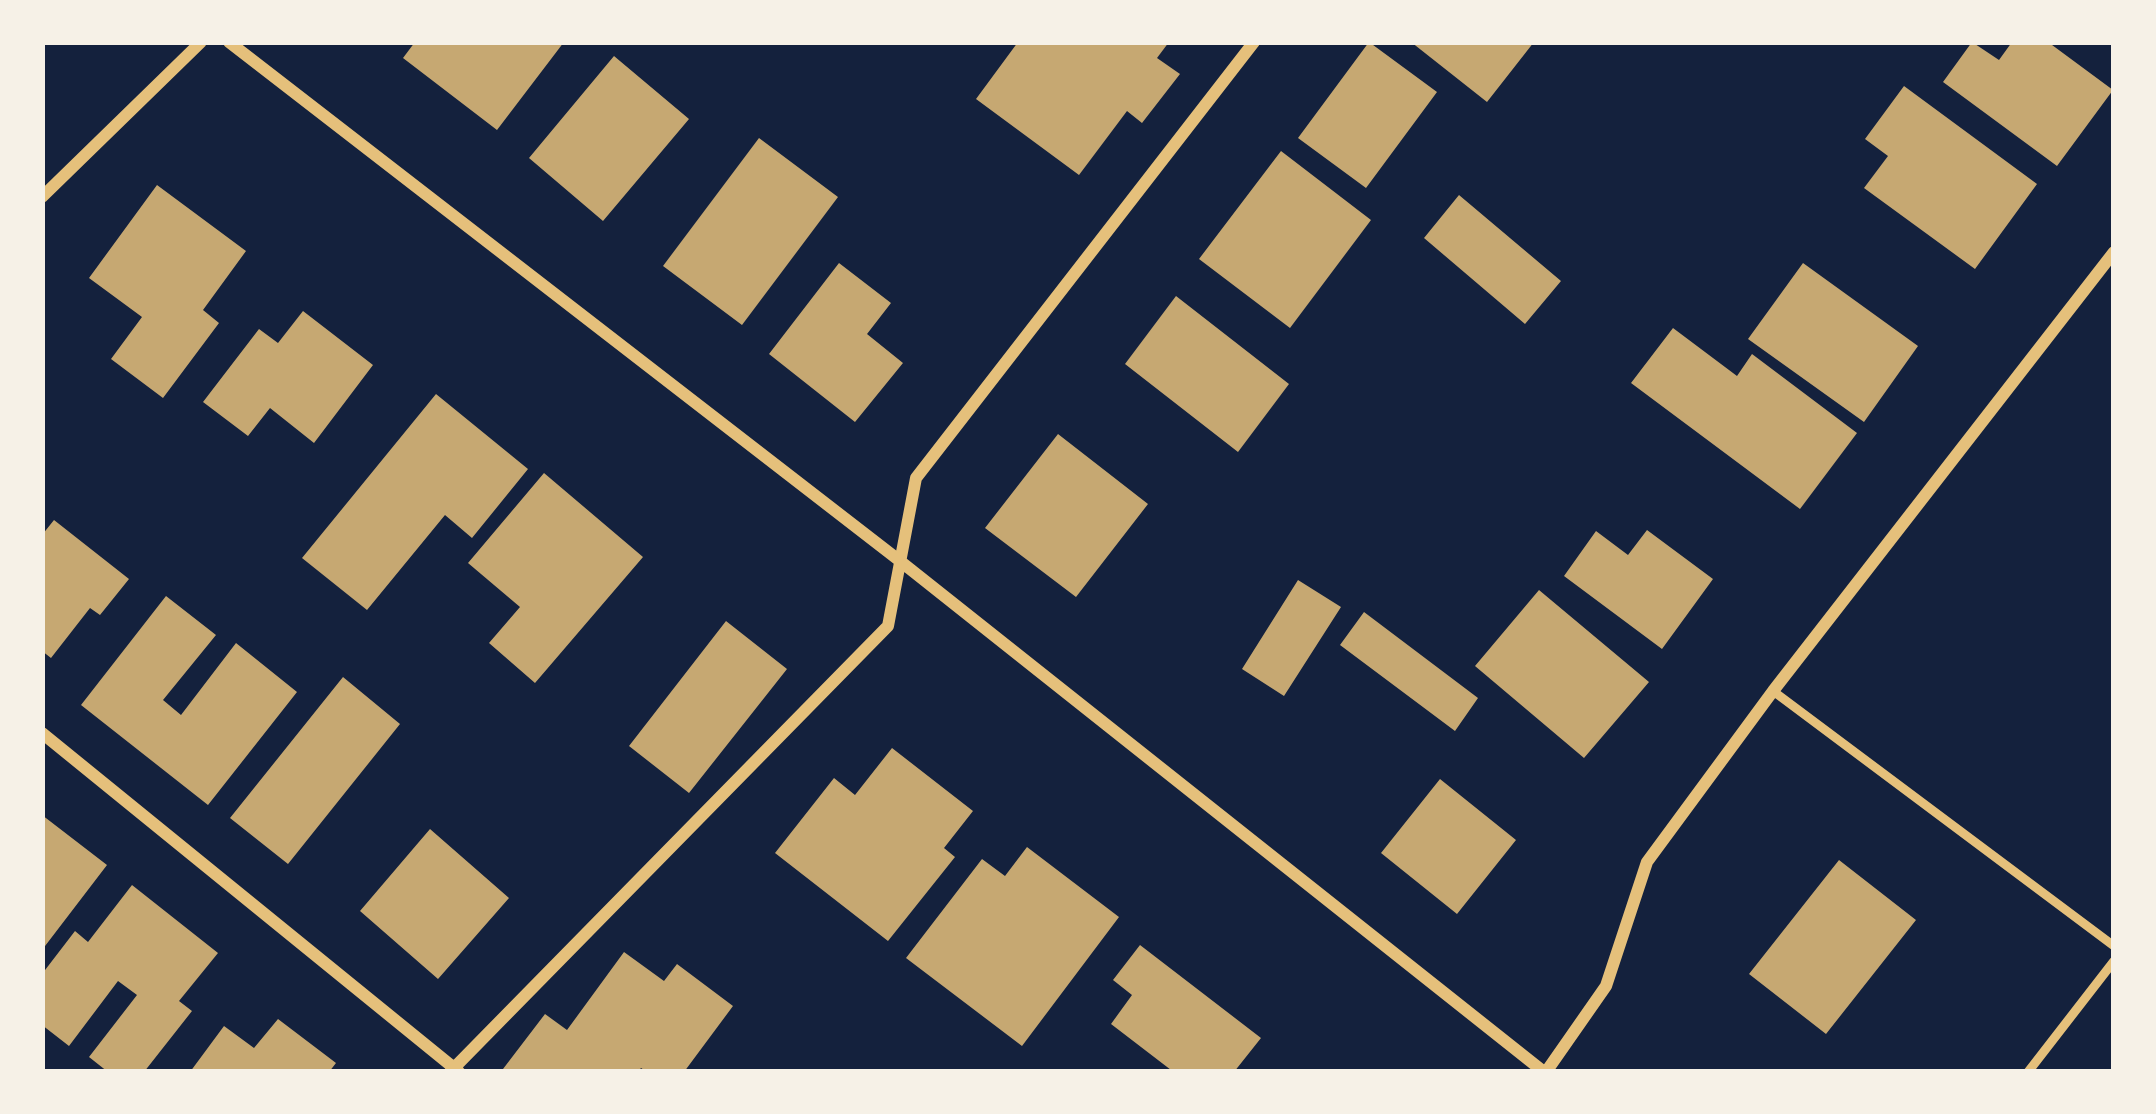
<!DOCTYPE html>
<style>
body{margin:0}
#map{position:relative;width:2156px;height:1114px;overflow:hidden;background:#14213d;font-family:"Exo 2",sans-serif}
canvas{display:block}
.frame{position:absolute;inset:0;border:45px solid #f6f1e7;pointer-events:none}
</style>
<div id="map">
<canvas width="2156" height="1114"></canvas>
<div class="frame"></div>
</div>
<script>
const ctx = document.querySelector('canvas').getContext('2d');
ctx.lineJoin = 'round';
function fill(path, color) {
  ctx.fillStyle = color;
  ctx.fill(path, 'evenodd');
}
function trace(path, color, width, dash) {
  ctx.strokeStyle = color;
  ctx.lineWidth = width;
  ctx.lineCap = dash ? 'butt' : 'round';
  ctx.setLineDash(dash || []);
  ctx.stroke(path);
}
const building = new Path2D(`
 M 415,42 L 564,42 L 497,130 L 403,58 Z
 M 1018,42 L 1169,42 L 1157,58 L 1180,74 L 1142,123 L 1127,111 L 1079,175 L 976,99 Z
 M 1369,42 L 1437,92 L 1366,188 L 1298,138 Z
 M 1411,42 L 1534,42 L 1487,102 Z
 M 1972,42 L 1999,60 L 2012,42 L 2048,42 L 2113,90 L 2057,166 L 1943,82 Z
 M 614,56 L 689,119 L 603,221 L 529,158 Z
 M 1904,86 L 2037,184 L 1975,269 L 1864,188 L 1888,156 L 1865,139 Z
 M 759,138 L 838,197 L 742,325 L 663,266 Z
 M 1281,151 L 1371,220 L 1290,328 L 1199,259 Z
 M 157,185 L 246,251 L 203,310 L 219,323 L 163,398 L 111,359 L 142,317 L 89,278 Z
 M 1459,195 L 1561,281 L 1525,324 L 1424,238 Z
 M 839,263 L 891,303 L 867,334 L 903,363 L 855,422 L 769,354 Z
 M 1803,263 L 1918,346 L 1864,422 L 1748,339 Z
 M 1176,296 L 1289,384 L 1238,452 L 1125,364 Z
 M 303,311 L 373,365 L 314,443 L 270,408 L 248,436 L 203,402 L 259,329 L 278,343 Z
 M 1673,328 L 1737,376 L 1752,354 L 1857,433 L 1800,509 L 1631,383 Z
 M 436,394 L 528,469 L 472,538 L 445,515 L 367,610 L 302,558 Z
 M 1058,434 L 1148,504 L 1076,597 L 985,528 Z
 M 544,473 L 643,557 L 535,683 L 489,643 L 520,607 L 468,563 Z
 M 54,520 L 129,579 L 100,615 L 90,608 L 51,658 L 42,651 L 42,535 Z
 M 1647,530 L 1713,579 L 1662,649 L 1564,576 L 1596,531 L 1628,555 Z
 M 1298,580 L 1341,607 L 1284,696 L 1242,669 Z
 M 1539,590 L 1649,682 L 1584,758 L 1475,666 Z
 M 166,596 L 216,635 L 163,700 L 181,715 L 236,643 L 297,692 L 208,805 L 81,705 Z
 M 1364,612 L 1478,698 L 1455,731 L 1340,645 Z
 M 726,621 L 787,669 L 689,793 L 629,746 Z
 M 343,677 L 400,724 L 288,864 L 230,818 Z
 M 892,748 L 973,811 L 944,848 L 955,857 L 888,941 L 775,853 L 834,778 L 855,795 Z
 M 1440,779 L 1516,840 L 1457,914 L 1381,853 Z
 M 42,815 L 107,865 L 42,950 Z
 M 430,829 L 509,898 L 438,979 L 360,911 Z
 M 1027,847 L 1119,917 L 1022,1046 L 906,958 L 982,859 L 1005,876 Z
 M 1839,860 L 1916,920 L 1826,1034 L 1749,974 Z
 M 132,885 L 218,953 L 179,1001 L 192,1011 L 144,1072 L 108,1072 L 89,1057 L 137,995 L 118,981 L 69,1046 L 42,1025 L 42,974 L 75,931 L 88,942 Z
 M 1140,945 L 1261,1038 L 1234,1072 L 1169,1072 L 1171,1070 L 1111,1024 L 1132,995 L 1113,980 Z
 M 624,952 L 664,981 L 677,964 L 733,1006 L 684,1072 L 647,1072 L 641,1068 L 638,1072 L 507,1072 L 503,1069 L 545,1014 L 567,1030 Z
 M 278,1019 L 336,1063 L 329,1072 L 190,1072 L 224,1026 L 254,1048 Z`);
const service = new Path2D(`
 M 1773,691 L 2114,946
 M 2028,1072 L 2114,961`);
const minor = new Path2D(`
 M 229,42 L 900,561 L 1544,1072
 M 42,197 L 201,42
 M 42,733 L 459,1072
 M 450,1072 L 888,626 L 916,478 L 1254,42
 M 1546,1072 L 1606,986 L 1647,862 L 1773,691 L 2114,252`);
fill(building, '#c6a872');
trace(service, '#e5c07b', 9);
trace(minor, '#e5c07b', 12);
</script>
